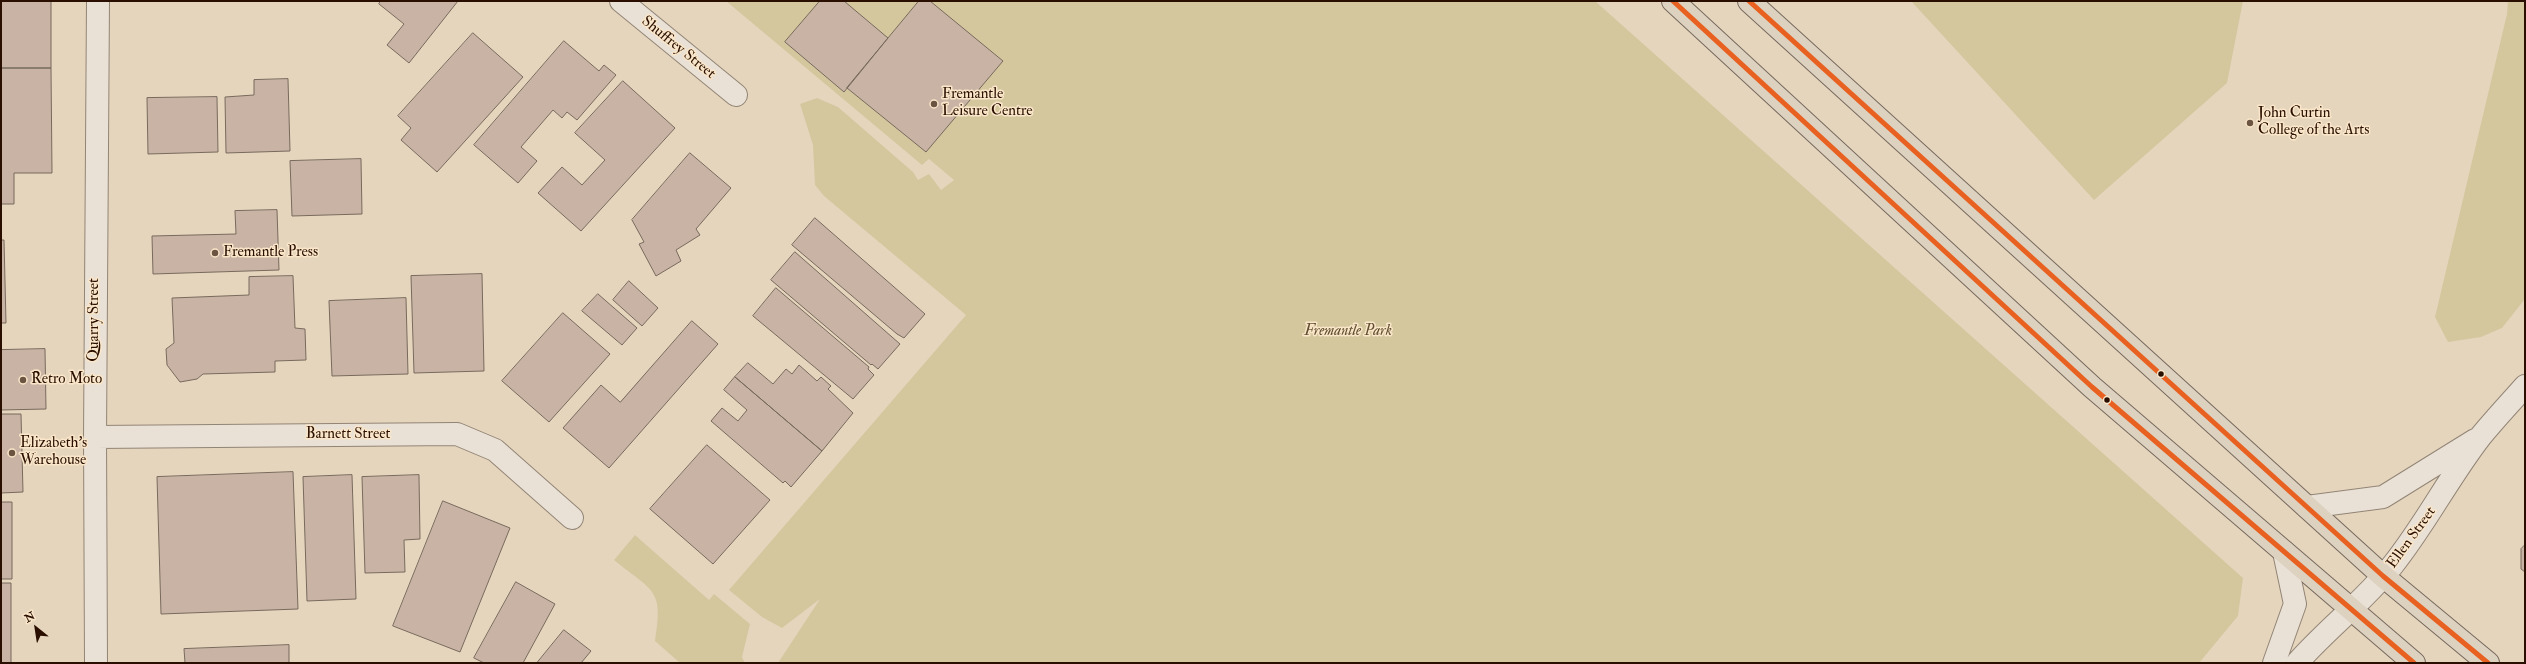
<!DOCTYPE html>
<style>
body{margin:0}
#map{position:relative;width:2526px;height:664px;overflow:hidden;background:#e6d5bd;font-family:"IM FELL Double Pica",serif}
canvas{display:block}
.frame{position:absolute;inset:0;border:2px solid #2a0f00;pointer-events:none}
.north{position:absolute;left:16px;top:608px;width:40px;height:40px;-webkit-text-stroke:3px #fae6c9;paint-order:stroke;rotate:330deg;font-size:11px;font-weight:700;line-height:16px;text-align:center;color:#2a0f00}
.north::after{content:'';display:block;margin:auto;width:14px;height:18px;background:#2a0f00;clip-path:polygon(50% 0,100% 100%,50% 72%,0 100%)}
</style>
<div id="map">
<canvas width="2526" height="664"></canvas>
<div class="frame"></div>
<div class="north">N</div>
</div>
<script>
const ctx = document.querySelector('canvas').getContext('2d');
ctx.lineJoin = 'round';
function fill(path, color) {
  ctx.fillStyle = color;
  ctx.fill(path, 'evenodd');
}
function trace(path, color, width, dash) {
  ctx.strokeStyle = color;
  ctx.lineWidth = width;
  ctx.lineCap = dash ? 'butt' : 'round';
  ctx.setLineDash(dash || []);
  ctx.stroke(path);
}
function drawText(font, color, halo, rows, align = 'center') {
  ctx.font = font + ' "IM FELL Double Pica",serif';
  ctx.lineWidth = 3;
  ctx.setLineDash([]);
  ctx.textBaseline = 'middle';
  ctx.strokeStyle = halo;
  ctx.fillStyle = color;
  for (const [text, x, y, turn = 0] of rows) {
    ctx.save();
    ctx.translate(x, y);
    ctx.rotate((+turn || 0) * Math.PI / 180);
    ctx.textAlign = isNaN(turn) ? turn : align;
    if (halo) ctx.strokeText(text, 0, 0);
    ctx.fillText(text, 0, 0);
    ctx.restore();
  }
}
const green = new Path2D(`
 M 726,1 L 1595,1 L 2243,578 L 2238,616 L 2199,663 L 778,663 L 820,599 L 782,628 L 762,617 L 729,590 L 966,315 L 824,196 L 815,185 L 813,145 L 800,104 L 817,98 L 838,107 L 913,172 L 918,180 L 929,174 L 941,190 L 954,180 L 929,159 L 922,165 Z
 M 1911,1 L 2243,1 L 2227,83 L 2094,200 Z
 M 2508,1 L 2525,1 L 2525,299 L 2502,328 L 2481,337 L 2448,342 L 2435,317 L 2507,14 Z
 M 635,535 L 709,600 L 714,594 L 750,624 L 742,657 L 745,663 L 680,663 L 655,641 C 664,588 653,592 614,560 Z`);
const building = new Path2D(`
 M 1,1 L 51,1 L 51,68 L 1,68 Z
 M 381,1 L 458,1 L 409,63 L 387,45 L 404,24 L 379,4 Z
 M 820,1 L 844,1 L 888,38 L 844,92 L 785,42 Z
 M 919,1 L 930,1 L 1003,61 L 926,152 L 847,88 Z
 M 473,33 L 523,77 L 437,172 L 401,140 L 411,128 L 398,116 Z
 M 564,41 L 599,71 L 604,65 L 616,75 L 577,120 L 567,112 L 562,118 L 553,110 L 521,147 L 537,161 L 518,183 L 474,145 Z
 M 1,68 L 51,68 L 52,173 L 14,173 L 14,204 L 1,204 Z
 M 288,79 L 290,151 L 226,153 L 225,97 L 254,95 L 254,80 Z
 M 623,81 L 675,128 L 581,231 L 538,193 L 562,167 L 582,185 L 605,160 L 575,133 Z
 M 217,97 L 218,152 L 148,154 L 147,98 Z
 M 690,153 L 731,188 L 696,229 L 700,235 L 676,250 L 681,261 L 656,276 L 639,244 L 644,242 L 632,220 Z
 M 361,159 L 362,214 L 292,216 L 290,161 Z
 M 277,210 L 279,270 L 153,274 L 152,236 L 236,234 L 235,211 Z
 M 815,218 L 925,314 L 904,338 L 897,334 L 792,245 Z
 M 1,240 L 4,240 L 6,323 L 1,323 Z
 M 795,252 L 900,344 L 878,369 L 872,364 L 871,365 L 771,280 Z
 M 482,274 L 484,371 L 414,373 L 411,276 Z
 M 293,276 L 295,328 L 305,329 L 306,360 L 275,361 L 275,372 L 203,374 L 197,379 L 180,382 L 167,365 L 166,349 L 174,343 L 172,298 L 249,295 L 249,277 Z
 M 629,281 L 658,308 L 642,326 L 613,300 Z
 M 776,288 L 869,367 L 868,369 L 874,375 L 853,399 L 753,316 Z
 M 598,294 L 637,328 L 622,345 L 582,311 Z
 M 406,298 L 408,374 L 332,376 L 329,301 Z
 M 563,313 L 610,354 L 549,422 L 502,381 Z
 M 692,321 L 718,344 L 609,468 L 563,428 L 601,385 L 620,402 Z
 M 45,349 L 46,409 L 1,410 L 1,350 Z
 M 748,363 L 773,384 L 786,369 L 792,374 L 799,365 L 817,381 L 821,377 L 831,386 L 828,389 L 853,413 L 822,451 L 735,377 Z
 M 735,377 L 822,451 L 791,487 L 785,481 L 783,483 L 711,421 L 722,408 L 738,421 L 747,410 L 724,390 Z
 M 1,414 L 21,414 L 23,492 L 1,493 Z
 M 707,445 L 770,500 L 713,564 L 650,509 Z
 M 293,472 L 298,609 L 161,614 L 157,477 Z
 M 352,475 L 356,599 L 307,601 L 303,477 Z
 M 419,475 L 420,539 L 404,540 L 405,572 L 365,573 L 362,477 Z
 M 443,501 L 510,528 L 460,652 L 393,626 Z
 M 1,502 L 12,502 L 12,579 L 1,579 Z
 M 2525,545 L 2525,572 L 2521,569 L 2521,549 Z
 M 516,582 L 555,604 L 523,663 L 484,663 L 474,658 Z
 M 1,583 L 11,583 L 11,663 L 1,663 Z
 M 564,630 L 591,651 L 581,663 L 537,663 Z
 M 289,645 L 289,663 L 185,663 L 184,649 Z`);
const minor = new Path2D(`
 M 621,1 L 736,95
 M 95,437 L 457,434 L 495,450 L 572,518
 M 2307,507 L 2383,497 L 2475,440
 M 96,663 L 95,437 L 98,1
 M 2274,663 L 2295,604 L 2284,552
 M 2297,663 C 2327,629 2363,602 2392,566 C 2425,525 2449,477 2481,436 C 2495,419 2510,403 2525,386`);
const major = new Path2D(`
 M 1673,1 L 2092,387 L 2414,663
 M 1749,1 L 2383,576 L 2488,663`);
const bus1 = new Path2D(`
 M 1673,1 L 2092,387 L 2414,663
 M 1749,1 L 2383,576 L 2488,663`);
const markers = [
 [934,104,4,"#6c5442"],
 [2250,123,4,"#6c5442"],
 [215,253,4,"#6c5442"],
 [2161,374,3.5,"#2a0f00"],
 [23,380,4,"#6c5442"],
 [2107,400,3.5,"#2a0f00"],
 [12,453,4,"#6c5442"]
];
const streetNames = [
 ["Shuffrey Street",678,48,39],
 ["Quarry Street",95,320,-90],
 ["Barnett Street",348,435],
 ["Ellen Street",2412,538,-54]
];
const poiNames = [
 ["Fremantle",942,95],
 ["Leisure Centre",942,112],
 ["John Curtin",2258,114],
 ["College of the Arts",2258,131],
 ["Fremantle Press",223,253],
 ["Retro Moto",31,380],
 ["Elizabeth's",20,444],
 ["Warehouse",20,461]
];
const parkNames = [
 ["Fremantle Park",1348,332]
];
fill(green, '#d4c79e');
fill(building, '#c9b3a4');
trace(building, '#776a5d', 1);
trace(minor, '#928576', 24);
trace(major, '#776a5d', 24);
trace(minor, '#e9e1d5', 22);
trace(major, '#ddd1c0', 22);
trace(bus1, '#e86120', 5);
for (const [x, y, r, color] of markers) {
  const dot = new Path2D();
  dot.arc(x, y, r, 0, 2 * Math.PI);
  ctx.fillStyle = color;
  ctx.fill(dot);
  trace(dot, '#fae6c9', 1.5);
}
drawText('15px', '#2a0f00', '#fae6c9', streetNames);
drawText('15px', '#2a0f00', '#fae6c9', poiNames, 'left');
drawText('italic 15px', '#604c2e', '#fae6c9', parkNames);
</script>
